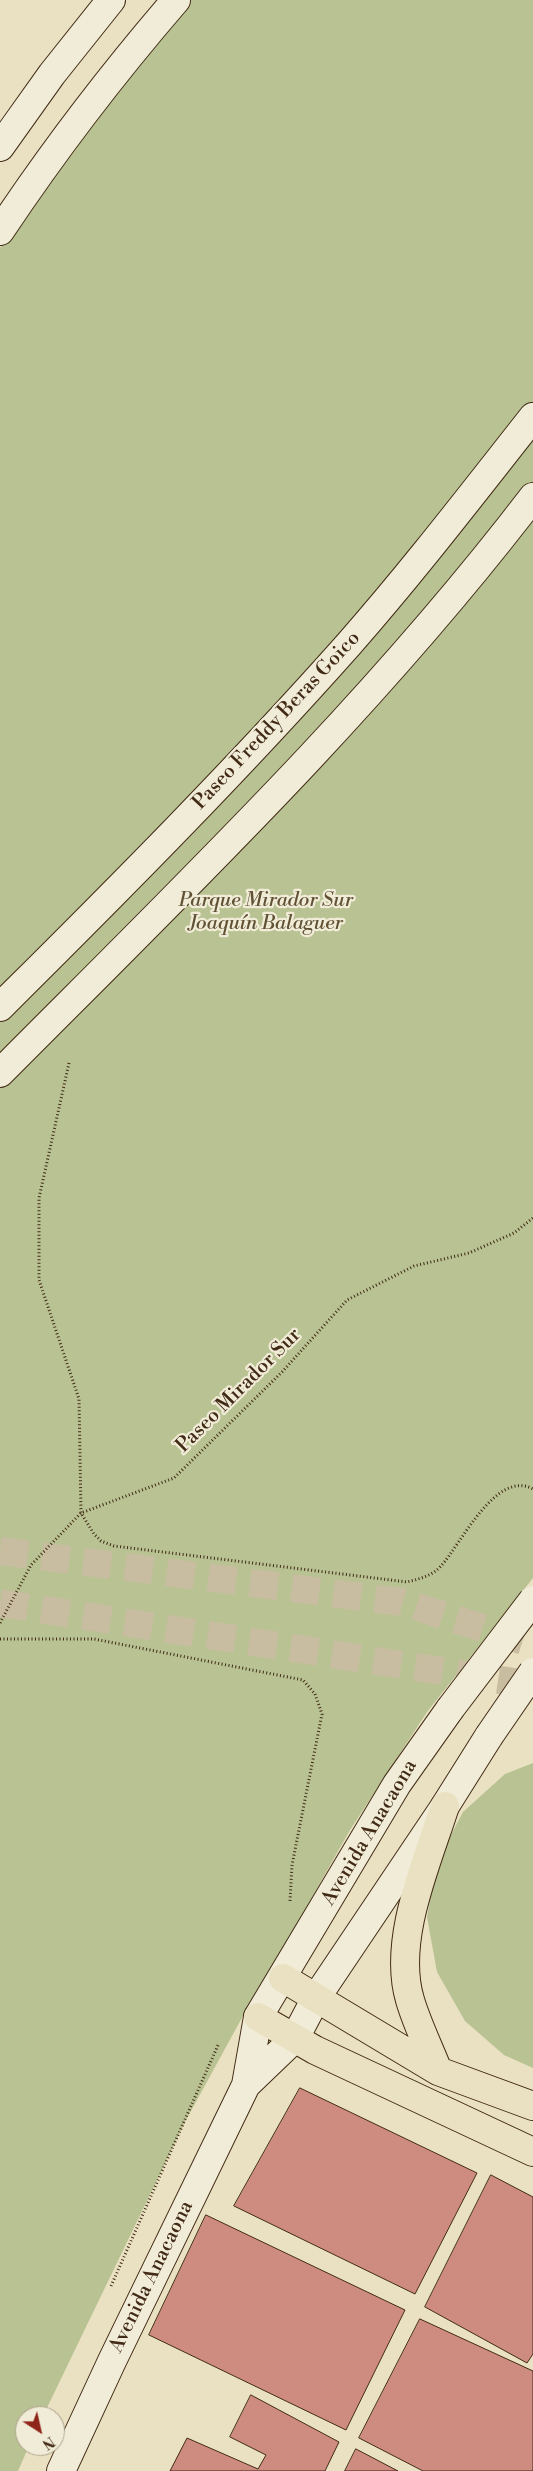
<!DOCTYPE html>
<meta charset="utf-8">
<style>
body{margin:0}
#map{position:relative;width:533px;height:2471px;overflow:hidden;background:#eae1c2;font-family:"Libre Bodoni",serif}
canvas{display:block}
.north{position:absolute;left:15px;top:2406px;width:50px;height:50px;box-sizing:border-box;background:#f1ecd7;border:1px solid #ab9f8a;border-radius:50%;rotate:145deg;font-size:14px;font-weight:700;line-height:20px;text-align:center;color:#422b16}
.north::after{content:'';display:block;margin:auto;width:18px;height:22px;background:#8f2418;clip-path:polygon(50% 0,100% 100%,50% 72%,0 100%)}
</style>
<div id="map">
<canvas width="533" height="2471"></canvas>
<div class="north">N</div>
</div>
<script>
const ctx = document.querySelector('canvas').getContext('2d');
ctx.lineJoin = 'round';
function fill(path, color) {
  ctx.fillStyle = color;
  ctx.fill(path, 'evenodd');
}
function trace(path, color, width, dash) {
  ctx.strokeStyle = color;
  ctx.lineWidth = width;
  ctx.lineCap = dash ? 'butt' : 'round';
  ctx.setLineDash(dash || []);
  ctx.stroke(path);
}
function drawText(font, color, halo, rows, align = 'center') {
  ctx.font = font + ' "Libre Bodoni",serif';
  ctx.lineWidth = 4.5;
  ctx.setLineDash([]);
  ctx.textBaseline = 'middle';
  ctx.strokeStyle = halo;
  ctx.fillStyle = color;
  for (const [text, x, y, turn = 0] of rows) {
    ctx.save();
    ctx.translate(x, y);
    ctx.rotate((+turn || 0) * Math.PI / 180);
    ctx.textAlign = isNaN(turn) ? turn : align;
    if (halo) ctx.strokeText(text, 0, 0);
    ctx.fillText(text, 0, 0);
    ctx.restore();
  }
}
const green = new Path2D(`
 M 189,0 L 533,0 L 533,1578 L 427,1712 L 350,1830 L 277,1959 L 256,1992 L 185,2122 L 43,2416 L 25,2416 L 25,2446 L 29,2446 L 18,2471 L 0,2471 L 0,248 L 28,204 Z
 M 533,1763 L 533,2068 L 504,2055 L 465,2021 L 437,1972 L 427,1917 L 437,1861 L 463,1812 L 505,1774 Z`);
const building = new Path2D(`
 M 300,2088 L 477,2173 L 415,2294 L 234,2206 Z
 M 491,2175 L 533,2197 L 533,2354 L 527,2363 L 425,2307 Z
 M 206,2215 L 405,2310 L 346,2430 L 149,2335 Z
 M 420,2319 L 533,2371 L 533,2471 L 423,2471 L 359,2438 Z
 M 251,2395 L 339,2442 L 325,2471 L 170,2471 L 187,2438 L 258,2469 L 266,2455 L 230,2437 Z
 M 356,2449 L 398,2471 L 345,2471 Z`);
const primaryTunnel = new Path2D(`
 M 0,1551 L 402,1602 L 533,1644
 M 0,1603 L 533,1685`);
const path = new Path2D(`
 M 69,1063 L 39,1198 L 39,1280 L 79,1399 L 81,1513 L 94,1534 L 101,1541 L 114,1546 L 407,1582 C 419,1579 432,1576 441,1566 C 461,1544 496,1469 533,1489
 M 0,1623 L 31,1565 L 81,1513 L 174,1478 L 282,1372 L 347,1300 L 414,1266 L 469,1253 L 514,1233 L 533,1218
 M 0,1639 L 94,1639 L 303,1680 L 315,1694 L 322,1714 L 292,1865 L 290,1901
 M 111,2286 L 219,2043`);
const secondary = new Path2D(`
 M 0,147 L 52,74 L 111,0
 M 0,231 C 54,150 113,73 176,0
 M 0,1007 C 119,889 238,769 349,644 C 414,570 473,493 533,417
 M 0,1073 C 184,888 374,705 533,497
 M 246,2085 L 295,2038 L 316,1998 L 445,1806 L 489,1736
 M 61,2471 L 112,2361 L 246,2085 L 258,2017 L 397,1784 L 450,1709`);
const primary = new Path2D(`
 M 283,1978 L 438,2071 L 533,2106
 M 258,2017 L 315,2050 L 533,2152
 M 438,2071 C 429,2048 417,2024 410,2000 C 392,1940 427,1863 445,1806`);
const secondaryBridge = new Path2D(`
 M 450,1709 L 533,1600
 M 489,1736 L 533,1672`);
const streetNames = [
 ["Paseo Freddy Beras Goico",277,721,-47],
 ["Paseo Mirador Sur",239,1391,-45],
 ["Avenida Anacaona",370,1833,-59],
 ["Avenida Anacaona",152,2277,-64]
];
const parkNames = [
 ["Parque Mirador Sur",266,901],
 ["Joaquín Balaguer",266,924]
];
fill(green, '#b8c292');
fill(building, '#ce8b80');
trace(building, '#422b16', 1);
trace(primaryTunnel, '#c8bda0', 28, [28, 14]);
trace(secondary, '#422b16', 30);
trace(primary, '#422b16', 30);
trace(path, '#422b16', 3, [1, 2.5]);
trace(secondary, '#f1ecd7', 28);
trace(primary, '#eae1c2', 28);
trace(secondaryBridge, '#422b16', 30, []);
trace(secondaryBridge, '#f1ecd7', 28);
drawText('20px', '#422b16', '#f1ecd7', streetNames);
drawText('italic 20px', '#605135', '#f1ecd7', parkNames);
</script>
